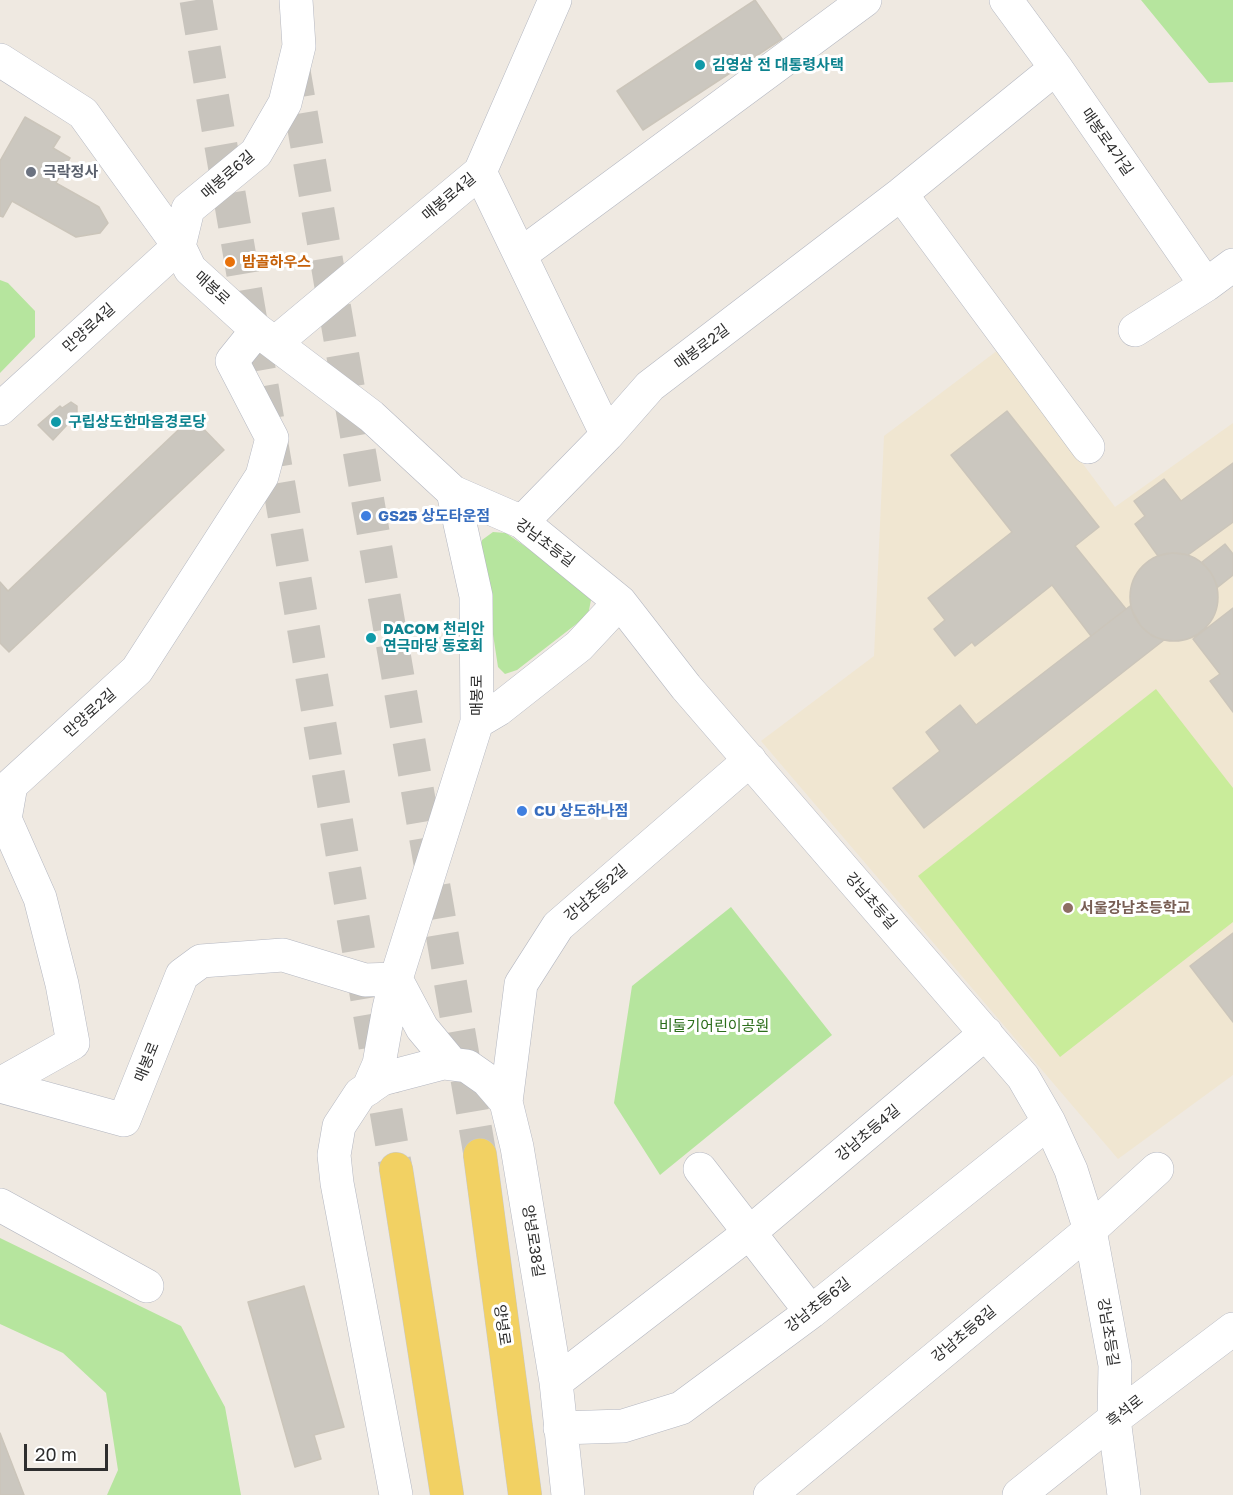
<!DOCTYPE html>
<meta charset="utf-8">
<style>
body{margin:0}
#map{position:relative;width:1233px;height:1495px;overflow:hidden;background:#efe9e1;font-family:"Golos Text",sans-serif}
canvas{display:block}
.scale{position:absolute;left:24px;top:1444px;width:84px;height:27px;box-sizing:border-box;border:3px solid #2e2e2e;border-top:0;padding-left:8px;font-size:18px;line-height:21px;white-space:nowrap;color:#2e2e2e;-webkit-text-stroke:4px #fff;paint-order:stroke}
</style>
<div id="map">
<canvas width="1233" height="1495"></canvas>
<div class="scale">20 m</div>
</div>
<script>
const ctx = document.querySelector('canvas').getContext('2d');
ctx.lineJoin = 'round';
function fill(path, color) {
  ctx.fillStyle = color;
  ctx.fill(path, 'evenodd');
}
function trace(path, color, width, dash) {
  ctx.strokeStyle = color;
  ctx.lineWidth = width;
  ctx.lineCap = dash ? 'butt' : 'round';
  ctx.setLineDash(dash || []);
  ctx.stroke(path);
}
function drawText(font, color, halo, rows, align = 'center') {
  ctx.font = font + ' "Golos Text","Noto Sans KR",sans-serif';
  ctx.lineWidth = 6;
  ctx.setLineDash([]);
  ctx.textBaseline = 'middle';
  ctx.strokeStyle = halo;
  ctx.fillStyle = color;
  for (const [text, x, y, turn = 0] of rows) {
    ctx.save();
    ctx.translate(x, y);
    ctx.rotate((+turn || 0) * Math.PI / 180);
    ctx.textAlign = isNaN(turn) ? turn : align;
    if (halo) ctx.strokeText(text, 0, 0);
    ctx.fillText(text, 0, 0);
    ctx.restore();
  }
}
const education = new Path2D(`
 M 998,350 L 1115,507 L 1233,423 L 1233,1075 L 1118,1159 L 761,741 L 874,656 L 884,436 Z`);
const green = new Path2D(`
 M 1141,0 L 1233,0 L 1233,82 L 1209,83 Z
 M 0,280 L 8,283 L 35,311 L 35,337 L 0,373 Z
 M 493,532 L 506,533 L 589,591 L 591,600 L 588,615 L 517,670 L 505,674 L 498,667 L 480,549 L 482,540 Z
 M 731,907 L 832,1035 L 660,1175 L 614,1103 L 632,986 Z
 M 0,1238 L 181,1326 L 225,1407 L 241,1495 L 107,1495 L 118,1470 L 106,1393 L 63,1353 L 0,1324 Z`);
const pitch = new Path2D(`
 M 1156,689 L 1233,788 L 1233,922 L 1060,1057 L 918,876 Z`);
const building = new Path2D(`
 M 755,0 L 782,39 L 643,130 L 617,91 Z
 M 25,117 L 60,137 L 53,148 L 70,158 L 56,183 L 99,207 L 108,223 L 100,233 L 76,237 L 12,201 L 3,217 L 0,216 L 0,161 Z
 M 71,402 L 77,406 L 77,414 L 53,440 L 38,425 L 60,406 L 62,408 Z
 M 1007,411 L 1099,527 L 1075,546 L 1126,609 L 1091,636 L 1052,585 L 975,646 L 972,642 L 955,656 L 934,629 L 945,620 L 928,598 L 1012,532 L 951,455 Z
 M 192,417 L 224,450 L 9,652 L 0,643 L 0,582 L 8,591 Z
 M 1233,463 L 1233,522 L 1188,555 L 1172,553 L 1158,556 L 1135,524 L 1145,516 L 1134,501 L 1164,479 L 1181,501 Z
 M 1225,544 L 1233,554 L 1233,575 L 1218,587 L 1211,573 L 1202,562 Z
 M1130 597a44 44 0 1 1 88 0a44 44 0 1 1-88 0Z
 M 1130,606 L 1141,626 L 1152,636 L 1164,640 L 924,828 L 893,788 L 940,751 L 926,732 L 960,705 L 976,725 Z
 M 1233,608 L 1233,712 L 1210,681 L 1220,674 L 1193,639 Z
 M 1233,933 L 1233,1022 L 1190,966 Z
 M 304,1286 L 344,1427 L 314,1435 L 321,1459 L 295,1467 L 248,1302 Z
 M 0,1433 L 24,1495 L 0,1495 Z`);
const majorTunnel = new Path2D(`
 M 196,0 L 396,1169
 M 293,65 L 480,1155`);
const minor = new Path2D(`
 M 1006,0 L 1056,68 L 1206,285
 M 0,60 L 83,113 L 179,246 L 190,269 L 257,330 L 371,416 L 453,492 L 476,596 L 477,722 L 396,979 L 389,1008 L 379,1064 L 368,1089
 M 480,172 L 607,435
 M 901,194 L 1088,447
 M 179,246 L 188,209 L 256,153 L 285,103 L 299,46 L 296,0
 M 520,255 L 865,0
 M 1135,330 L 1206,285 L 1233,265
 M 275,343 L 480,172 L 555,0
 M 0,409 L 179,246
 M 453,492 L 522,522 L 620,602 L 686,687 L 1023,1077 L 1049,1122 L 1071,1170 L 1090,1230 L 1115,1365 L 1114,1419 L 1124,1495
 M 522,522 L 607,435 L 650,386 L 901,194 L 1056,68
 M 477,722 L 499,709 L 579,646 L 620,602
 M 396,979 L 422,1028 L 452,1064
 M 0,1084 L 73,1043 L 62,984 L 40,898 L 5,819 L 11,785 L 137,670 L 262,476 L 272,438 L 232,361 L 257,330
 M 0,1086 L 124,1120 L 182,975 L 201,961 L 283,955 L 365,980 L 396,979
 M 506,1102 L 521,984 L 558,926 L 750,760
 M 700,1169 L 811,1312
 M 0,1205 L 147,1286
 M 556,1382 L 749,1233 L 986,1033
 M 560,1428 L 623,1426 L 681,1408 L 811,1312 L 1049,1122
 M 396,1495 L 337,1183 L 334,1155 L 339,1126 L 360,1094 L 382,1079 L 443,1063 L 467,1066 L 487,1080 L 506,1102 L 517,1147 L 556,1382 L 568,1495
 M 770,1495 L 1090,1230 L 1157,1169
 M 1019,1495 L 1114,1419 L 1233,1329`);
const major = new Path2D(`
 M 480,1155 L 525,1495
 M 396,1169 L 447,1495`);
const markers = [
 [700,65,6,"#0f9aa8"],
 [31,172,6,"#6b7280"],
 [230,262,6,"#e8710a"],
 [56,422,6,"#0f9aa8"],
 [366,516,6,"#3f7fe0"],
 [371,638,6,"#0f9aa8"],
 [522,811,6,"#3f7fe0"],
 [1068,908,6,"#8d6e63"]
];
const cultureNames = [
 ["김영삼 전 대통령사택",712,65],
 ["구립상도한마음경로당",68,422],
 ["DACOM 천리안",383,629],
 ["연극마당 동호회",383,646]
];
const streetNames = [
 ["매봉로4가길",1107,142,55],
 ["매봉로6길",228,175,-41],
 ["매봉로4길",449,197,-40],
 ["매봉로",212,288,42],
 ["만양로4길",89,328,-42],
 ["매봉로2길",702,347,-37],
 ["강남초등길",545,543,37],
 ["매봉로",477,695,-90],
 ["만양로2길",90,713,-42],
 ["강남초등2길",596,893,-41],
 ["강남초등길",871,901,49],
 ["매봉로",147,1062,-68],
 ["강남초등4길",868,1133,-40],
 ["양녕로38길",533,1241,81],
 ["강남초등6길",818,1305,-38],
 ["양녕로",502,1325,82],
 ["강남초등길",1108,1332,81],
 ["강남초등8길",964,1334,-40],
 ["흑석로",1125,1411,-38]
];
const worshipNames = [
 ["극락정사",43,172]
];
const foodNames = [
 ["밤골하우스",242,262]
];
const shopNames = [
 ["GS25 상도타운점",378,516],
 ["CU 상도하나점",534,811]
];
const educationNames = [
 ["서울강남초등학교",1080,908]
];
const parkNames = [
 ["비둘기어린이공원",714,1026]
];
fill(education, '#f0e6d1');
fill(green, '#b6e59e');
fill(pitch, '#c9ec9a');
fill(building, '#cbc7bf');
trace(building, '#cbc5ba', 1.5);
trace(majorTunnel, '#c8c4bd', 33, [33, 16]);
trace(minor, '#b4b7c1', 34);
trace(major, '#c9c9c9', 34);
trace(minor, '#fff', 33);
trace(major, '#f2d163', 33);
for (const [x, y, r, color] of markers) {
  const dot = new Path2D();
  dot.arc(x, y, r, 0, 2 * Math.PI);
  ctx.fillStyle = color;
  ctx.fill(dot);
  trace(dot, '#fff', 2);
}
drawText('bold 15px', '#0d838f', '#fff', cultureNames, 'left');
drawText('15px', '#2e2e2e', '#fff', streetNames);
drawText('bold 15px', '#5b616d', '#fff', worshipNames, 'left');
drawText('bold 15px', '#c56008', '#fff', foodNames, 'left');
drawText('bold 15px', '#366cbe', '#fff', shopNames, 'left');
drawText('bold 15px', '#785e54', '#fff', educationNames, 'left');
drawText('15px', '#2c6e1b', '#fff', parkNames);
</script>
